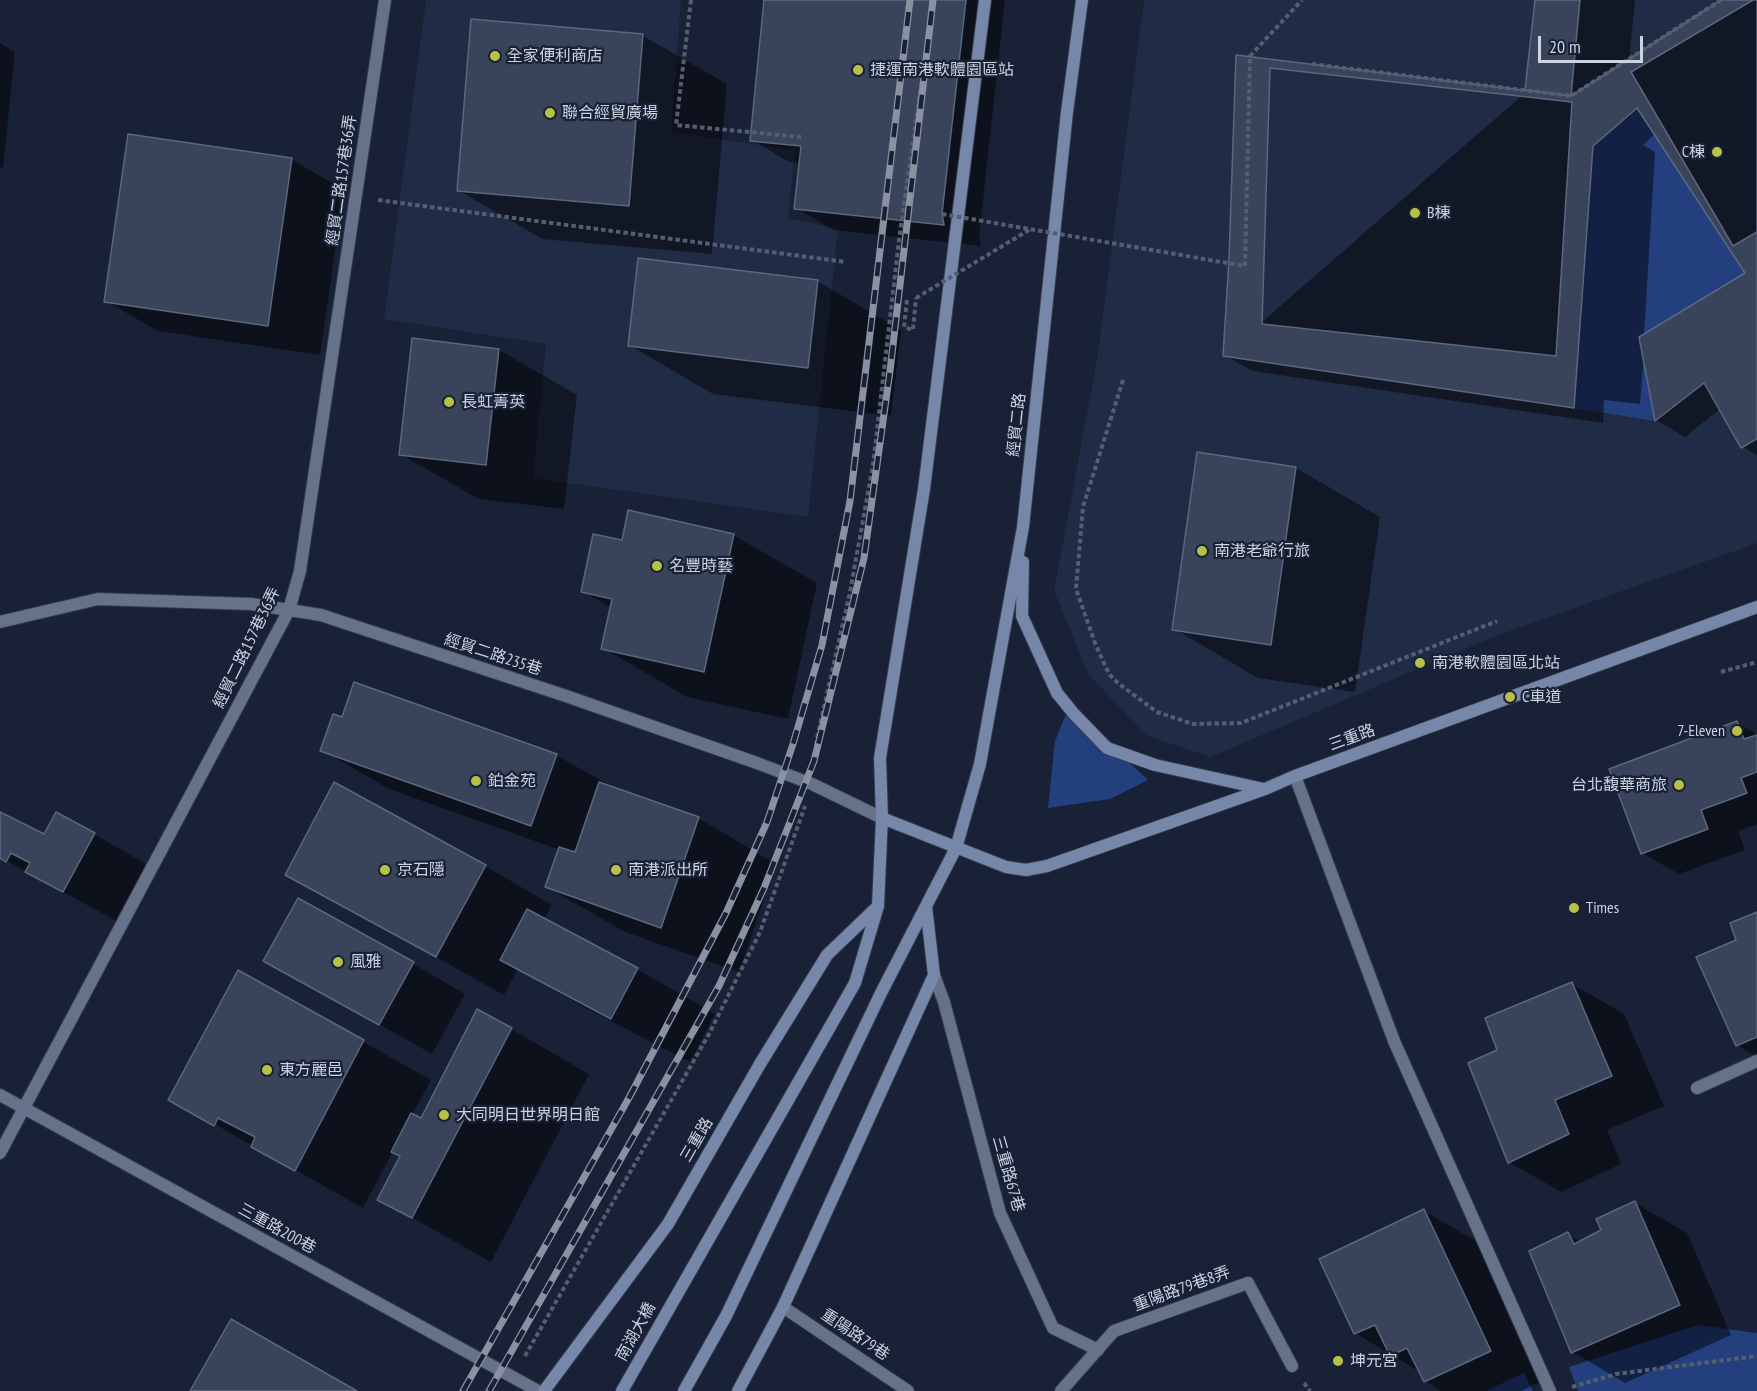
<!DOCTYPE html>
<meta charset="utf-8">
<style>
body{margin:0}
#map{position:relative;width:1757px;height:1391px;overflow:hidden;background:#182135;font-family:"PT Sans Narrow",sans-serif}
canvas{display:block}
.scale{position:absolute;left:1538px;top:36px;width:105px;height:27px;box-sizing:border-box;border:3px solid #cbd2e0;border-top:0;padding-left:8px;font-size:18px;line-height:21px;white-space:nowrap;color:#cbd2e0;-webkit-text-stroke:4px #182135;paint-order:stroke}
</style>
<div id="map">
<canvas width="1757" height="1391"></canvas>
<div class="scale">20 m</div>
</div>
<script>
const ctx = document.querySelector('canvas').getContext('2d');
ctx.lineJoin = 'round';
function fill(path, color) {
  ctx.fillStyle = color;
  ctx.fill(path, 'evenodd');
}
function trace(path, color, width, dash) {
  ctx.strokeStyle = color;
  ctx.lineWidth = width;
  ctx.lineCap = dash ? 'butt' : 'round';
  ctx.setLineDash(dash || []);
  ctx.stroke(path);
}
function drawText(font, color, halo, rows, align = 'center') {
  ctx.font = font + ' "PT Sans Narrow","Noto Sans TC",sans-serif';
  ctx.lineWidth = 4.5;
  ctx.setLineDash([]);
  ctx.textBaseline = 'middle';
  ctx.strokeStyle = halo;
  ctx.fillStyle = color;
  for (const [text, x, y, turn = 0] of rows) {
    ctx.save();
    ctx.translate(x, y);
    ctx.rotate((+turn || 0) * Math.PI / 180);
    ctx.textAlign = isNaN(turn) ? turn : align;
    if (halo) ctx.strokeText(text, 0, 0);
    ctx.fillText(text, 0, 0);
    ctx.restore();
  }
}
const built = new Path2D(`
 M 426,0 L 681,0 L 671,132 L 795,150 L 788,218 L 838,229 L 808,517 L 533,478 L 546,344 L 384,319 Z
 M 1144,0 L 1757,0 L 1757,543 L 1493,637 L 1210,757 L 1147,736 L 1089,675 L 1054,591 L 1097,360 Z`);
const green = new Path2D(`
 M 1637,108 L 1745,273 L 1639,337 L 1655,421 L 1574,408 L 1593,146 Z
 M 1069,706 L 1148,780 L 1110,799 L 1048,808 L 1055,741 Z
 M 1698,1325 L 1757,1333 L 1757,1391 L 1578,1391 L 1569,1367 Z
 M 1524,1373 L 1533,1391 L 1486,1391 Z`);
const shadow = new Path2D(`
 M 766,0 L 1005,0 L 979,237 L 981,246 L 833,230 L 796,208 L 800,163 L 789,162 L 752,140 Z
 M 1536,0 L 1635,0 L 1629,60 L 1724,0 L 1757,0 L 1757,455 L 1743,447 L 1720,409 L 1685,437 L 1656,420 L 1644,355 L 1640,404 L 1604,400 L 1603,423 L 1253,371 L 1224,355 L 1526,92 ZM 1655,134 L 1747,274 L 1644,336 L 1655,152 L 1643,145 Z
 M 643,36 L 727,84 L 712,254 L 542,239 L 458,190 Z
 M 0,43 L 15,52 L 3,168 L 0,167 Z
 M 291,159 L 344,190 L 320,355 L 158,331 L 106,301 Z
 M 817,281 L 901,330 L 891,416 L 713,394 L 629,345 Z
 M 499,350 L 577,395 L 564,509 L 479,499 L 400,454 Z
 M 1296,468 L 1380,517 L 1355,692 L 1258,678 L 1174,629 Z
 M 733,535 L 817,583 L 788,719 L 687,697 L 603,648 L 612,608 L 582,591 L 623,542 Z
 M 1737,723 L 1757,734 L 1757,824 L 1738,831 L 1745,850 L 1679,874 L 1642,853 Z
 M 322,750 L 556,755 L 616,789 L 698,818 L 776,864 L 739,972 L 625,932 L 547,887 L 560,850 L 389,789 Z
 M 0,814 L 45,836 L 94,834 L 146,864 L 116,921 L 0,857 Z
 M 485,866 L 552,905 L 544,920 L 637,969 L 715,1014 L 690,1062 L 580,1005 L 518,969 L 504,995 L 287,874 Z
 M 1757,914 L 1757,1057 L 1737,1045 L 1738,941 Z
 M 413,964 L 465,994 L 432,1054 L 318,990 Z
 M 239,972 L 431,1080 L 412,1115 L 421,1120 L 511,1029 L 589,1074 L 491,1262 L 379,1199 L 402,1156 L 393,1151 L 363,1208 L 170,1099 Z
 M 1572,984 L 1624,1014 L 1664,1106 L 1607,1130 L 1621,1164 L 1561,1192 L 1509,1162 Z
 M 1635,1203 L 1687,1233 L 1731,1335 L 1625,1383 L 1573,1352 L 1531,1251 L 1567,1234 L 1581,1242 L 1603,1231 Z
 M 1424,1211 L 1476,1241 L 1542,1381 L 1521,1391 L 1441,1391 L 1425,1381 L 1420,1372 L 1355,1333 Z`);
const building = new Path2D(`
 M 764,0 L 966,0 L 942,214 L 944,225 L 794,209 L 801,146 L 750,141 Z
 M 1535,0 L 1580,0 L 1571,96 L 1525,90 Z
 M 1721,0 L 1757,0 L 1757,439 L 1741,448 L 1704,383 L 1655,421 L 1639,337 L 1745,273 L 1637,108 L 1593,146 L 1574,408 L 1223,356 L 1229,259 L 1236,55 L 1571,96 Z
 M 1753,0 L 1757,0 L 1757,232 L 1733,246 L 1631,72 Z
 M 471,19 L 643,34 L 629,206 L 457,191 Z
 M 1270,68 L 1572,102 L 1556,356 L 1262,324 Z
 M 128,134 L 292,158 L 268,326 L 104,302 Z
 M 638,258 L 818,280 L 808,368 L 628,346 Z
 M 412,338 L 499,349 L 486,465 L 399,455 Z
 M 1197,452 L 1296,467 L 1271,645 L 1172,630 Z
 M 628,510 L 734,534 L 704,672 L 601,649 L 612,599 L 581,592 L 593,534 L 622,540 Z
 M 354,682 L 557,754 L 531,826 L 320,751 L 333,714 L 342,717 Z
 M 1737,721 L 1744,739 L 1757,735 L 1757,772 L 1741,778 L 1747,793 L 1701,810 L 1708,829 L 1641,854 L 1609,769 Z
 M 334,782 L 486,865 L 436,957 L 285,875 Z
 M 599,782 L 699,817 L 661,928 L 545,887 L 559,847 L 575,852 Z
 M 0,812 L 44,834 L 56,812 L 95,833 L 63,892 L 25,872 L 30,863 L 11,853 L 6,862 L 0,858 Z
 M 298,898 L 414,962 L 379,1025 L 263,961 Z
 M 527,909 L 638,968 L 611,1019 L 500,960 Z
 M 1757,912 L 1757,1037 L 1736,1046 L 1696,957 L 1736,940 L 1730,923 Z
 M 238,970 L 364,1040 L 295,1171 L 251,1147 L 255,1137 L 218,1118 L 214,1126 L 168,1100 Z
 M 1572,982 L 1612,1076 L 1555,1100 L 1569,1134 L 1508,1163 L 1468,1063 L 1497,1050 L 1485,1018 Z
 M 477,1009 L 512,1028 L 412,1218 L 377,1200 L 400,1156 L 391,1152 L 411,1113 L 421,1118 Z
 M 1635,1201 L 1680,1305 L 1571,1353 L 1529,1251 L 1568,1232 L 1574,1244 L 1601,1230 L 1596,1219 Z
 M 1424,1209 L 1491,1351 L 1424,1382 L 1407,1348 L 1390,1356 L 1375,1325 L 1354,1334 L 1319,1259 Z
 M 231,1319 L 357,1391 L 190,1391 Z`);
const path = new Path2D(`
 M 691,0 L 676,125 L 801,137
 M 1312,64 L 1571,96 L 1721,0
 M 378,200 L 846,262
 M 1245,266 L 1250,56 L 1302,0
 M 907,300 L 904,327 L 913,330 L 916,298
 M 1123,380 L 1083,507 L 1076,589 L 1095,643 L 1109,674 L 1119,684 L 1157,712 L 1193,724 L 1241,723 L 1497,621
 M 1721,672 L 1757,662
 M 815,760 L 817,738 L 850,592 L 873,465 L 899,240 L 933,0
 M 525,1356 L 709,1034 L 760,932 L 805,806
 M 1304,1383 L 1310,1391
 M 1572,1387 L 1616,1374 L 1757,1356`);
const lane = new Path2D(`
 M 934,975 L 944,1002 L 1000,1213 L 1053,1328 L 1098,1350
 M 1697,1088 L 1757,1061
 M 783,1307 L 908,1391
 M 1061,1391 L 1114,1331 L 1248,1283 L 1292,1366`);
const street = new Path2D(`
 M 0,622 L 98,599 L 251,604 L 321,615 L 566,696 L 757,763 L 812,784 L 882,818
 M 1295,776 L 1394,1041 L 1550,1391
 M 0,1095 L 538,1391
 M 0,1153 L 289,610 L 300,571 L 385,0`);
const secondary = new Path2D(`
 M 1023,562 L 1022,616 L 1057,693 L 1074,714 L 1107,748 L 1155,765 L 1264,789
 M 882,818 L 1006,867 L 1026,870 L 1047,866 L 1265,789 L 1295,776 L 1757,607
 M 544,1391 L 668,1224 L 760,1064 L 827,955 L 877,907
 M 622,1391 L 855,983 L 878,906 L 882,818 L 880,758 L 924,489 L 985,0
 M 684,1391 L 726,1316 L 881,993 L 956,848 L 980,764 L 1023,527 L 1067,112 L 1082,0
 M 738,1391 L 783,1307 L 934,975 L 926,906`);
const rail = new Path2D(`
 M 463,1391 L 630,1096 L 726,913 L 767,822 L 793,744 L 822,645 L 850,501 L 910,0
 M 489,1391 L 719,986 L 764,888 L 814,761 L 864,558 L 890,371 L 933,0`);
const pathBridge = new Path2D(`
 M 942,214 L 1245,266
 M 916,298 L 1029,230`);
const markers = [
 [495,56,6,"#b7c148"],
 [858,70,6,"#b7c148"],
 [550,113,6,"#b7c148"],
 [1717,152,6,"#b7c148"],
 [1415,213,6,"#b7c148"],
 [449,402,6,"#b7c148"],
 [1202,551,6,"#b7c148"],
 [657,566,6,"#b7c148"],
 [1420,663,6,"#b7c148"],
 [1510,697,6,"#b7c148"],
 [1737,731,6,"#b7c148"],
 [476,781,6,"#b7c148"],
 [1679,785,6,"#b7c148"],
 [385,870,6,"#b7c148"],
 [616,870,6,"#b7c148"],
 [1574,908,6,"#b7c148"],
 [338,962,6,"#b7c148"],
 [267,1070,6,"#b7c148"],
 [444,1115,6,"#b7c148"],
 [1338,1361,6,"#b7c148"]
];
const poiNames = [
 ["全家便利商店",507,56],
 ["捷運南港軟體園區站",870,70],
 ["聯合經貿廣場",562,113],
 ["C棟",1705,152,"right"],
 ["B棟",1427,213],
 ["長虹菁英",461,402],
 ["南港老爺行旅",1214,551],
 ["名豐時藝",669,566],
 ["南港軟體園區北站",1432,663],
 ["C車道",1522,697],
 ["7-Eleven",1725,731,"right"],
 ["鉑金苑",488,781],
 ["台北馥華商旅",1667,785,"right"],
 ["京石隱",397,870],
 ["南港派出所",628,870],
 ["Times",1586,908],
 ["風雅",350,962],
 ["東方麗邑",279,1070],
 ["大同明日世界明日館",456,1115],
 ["坤元宮",1350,1361]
];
const streetNames = [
 ["經貿二路157巷36弄",342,180,-82],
 ["經貿二路",1017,425,-84],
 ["經貿二路157巷36弄",247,648,-64],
 ["經貿二路235巷",493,655,18],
 ["三重路",1352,738,-20],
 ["三重路",697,1140,-60],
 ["三重路67巷",1008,1174,74],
 ["三重路200巷",277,1229,29],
 ["重陽路79巷8弄",1182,1289,-20],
 ["南湖大橋",636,1332,-61],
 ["重陽路79巷",855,1335,34]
];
fill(built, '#202c45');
fill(green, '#233f7e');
fill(shadow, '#0007');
fill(building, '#39445a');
trace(building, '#5b677e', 1.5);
trace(lane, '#343a4b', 14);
trace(street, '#343a4b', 14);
trace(secondary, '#343a4b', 14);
trace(path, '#555e70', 4, [4.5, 3]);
trace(lane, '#66728a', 12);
trace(street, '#66728a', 12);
trace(secondary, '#7687aa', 12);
trace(rail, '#8a92a2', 7);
trace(rail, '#182135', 4.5, [14]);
trace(pathBridge, '#555e70', 4, [4.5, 3]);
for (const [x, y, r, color] of markers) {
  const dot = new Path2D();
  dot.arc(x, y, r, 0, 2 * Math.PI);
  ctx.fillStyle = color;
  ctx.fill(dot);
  trace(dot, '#182135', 2);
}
drawText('16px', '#cbd2e0', '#182135', poiNames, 'left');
drawText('16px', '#cbd2e0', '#182135', streetNames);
</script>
